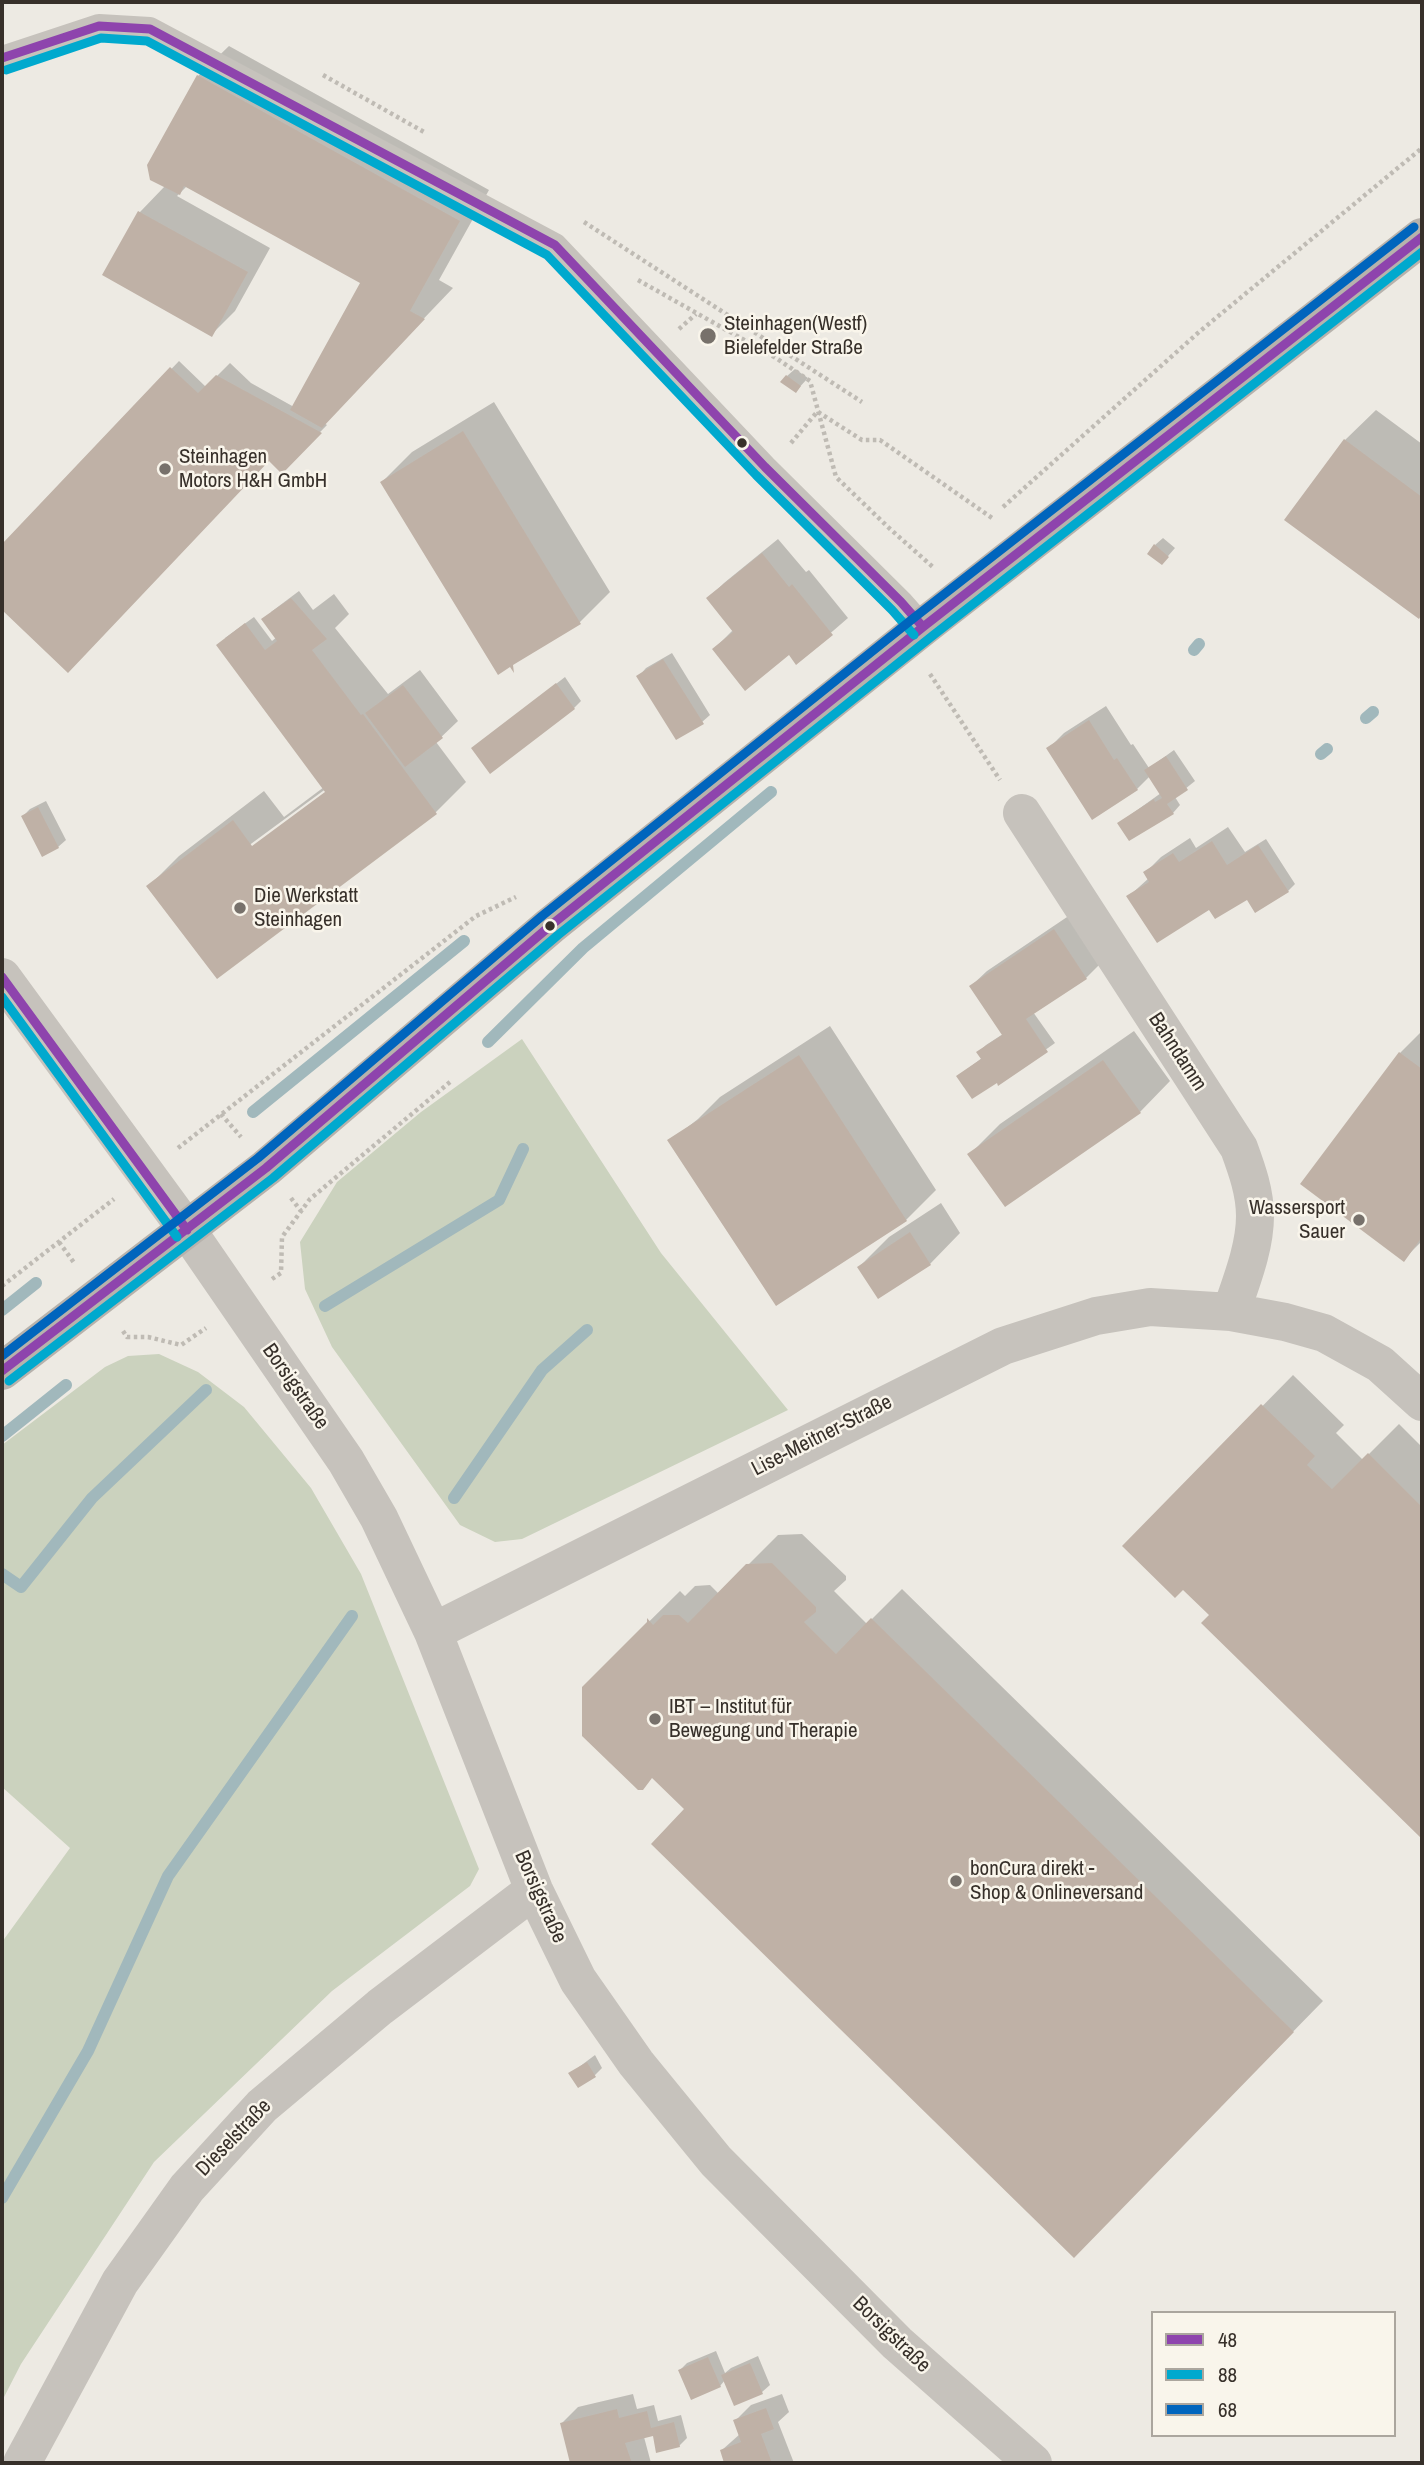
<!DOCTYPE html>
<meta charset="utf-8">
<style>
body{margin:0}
#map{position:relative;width:1424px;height:2465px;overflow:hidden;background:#edeae3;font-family:"Archivo Narrow",sans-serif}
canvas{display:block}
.frame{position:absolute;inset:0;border:4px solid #37302a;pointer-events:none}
.legend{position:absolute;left:1151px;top:2311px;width:245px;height:126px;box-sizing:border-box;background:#f9f5eb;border:2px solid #aba69e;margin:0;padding:9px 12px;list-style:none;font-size:21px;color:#37302a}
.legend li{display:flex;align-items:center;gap:14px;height:35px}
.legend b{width:35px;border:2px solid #aba69e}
</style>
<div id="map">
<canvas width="1424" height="2465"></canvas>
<div class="frame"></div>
<ul class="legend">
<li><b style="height:9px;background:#8e44ad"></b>48</li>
<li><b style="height:9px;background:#00a9ce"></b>88</li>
<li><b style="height:9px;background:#0065bd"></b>68</li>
</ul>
</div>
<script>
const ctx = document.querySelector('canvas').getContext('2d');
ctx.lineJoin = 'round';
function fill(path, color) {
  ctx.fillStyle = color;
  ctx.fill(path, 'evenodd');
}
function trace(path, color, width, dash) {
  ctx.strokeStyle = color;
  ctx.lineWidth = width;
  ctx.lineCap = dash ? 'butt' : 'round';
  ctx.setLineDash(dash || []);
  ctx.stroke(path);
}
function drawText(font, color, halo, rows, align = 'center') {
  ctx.font = font + ' "Archivo Narrow",sans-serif';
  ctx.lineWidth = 5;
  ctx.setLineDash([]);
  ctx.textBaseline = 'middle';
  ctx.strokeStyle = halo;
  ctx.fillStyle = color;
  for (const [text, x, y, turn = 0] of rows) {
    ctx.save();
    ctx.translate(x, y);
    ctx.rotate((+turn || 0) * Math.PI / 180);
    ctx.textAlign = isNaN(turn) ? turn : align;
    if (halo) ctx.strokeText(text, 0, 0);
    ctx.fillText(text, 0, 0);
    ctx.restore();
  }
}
const green = new Path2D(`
 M 522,1039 L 661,1253 L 788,1410 L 522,1539 L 495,1542 L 460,1525 L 332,1347 L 305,1289 L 300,1242 L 337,1182 L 421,1112 Z
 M 159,1354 L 198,1372 L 244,1407 L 311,1488 L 361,1574 L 479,1869 L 470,1886 L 332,1991 L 154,2162 L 21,2364 L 2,2401 L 2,1942 L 70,1848 L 2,1787 L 2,1445 L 105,1367 L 128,1356 Z`);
const shadow = new Path2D(`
 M 229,46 L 489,190 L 439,280 L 453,288 L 324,423 L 327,425 L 282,471 L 269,459 L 68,670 L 2,607 L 2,547 L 179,361 L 206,387 L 230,363 L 251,383 L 294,407 L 362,283 L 187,186 L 177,196 L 270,248 L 235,311 L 211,335 L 105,275 L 140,212 L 165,186 L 198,76 Z
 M 795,369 L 808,378 L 796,391 L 787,376 Z
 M 494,402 L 610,592 L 580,622 L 499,672 L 382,482 L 412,452 Z
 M 1376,410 L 1422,444 L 1422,613 L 1419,617 L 1345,440 Z
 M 1163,538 L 1175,548 L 1162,563 L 1155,545 Z
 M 778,539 L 806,572 L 809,570 L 848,618 L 797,662 L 789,653 L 714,649 L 733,630 L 708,599 L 724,583 Z
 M 299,591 L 313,610 L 334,594 L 349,614 L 335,628 L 388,694 L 420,670 L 458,721 L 436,742 L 466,782 L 435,813 L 149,886 L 179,856 L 264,791 L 284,817 L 324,787 L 225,638 L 254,617 L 272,641 L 277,637 L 271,612 ZM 327,788 L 327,793 L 246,852 L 244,849 Z
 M 672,653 L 710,715 L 702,722 L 639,676 L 646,668 Z
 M 565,677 L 581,701 L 574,708 L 473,748 Z
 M 1106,706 L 1131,745 L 1133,744 L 1149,768 L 1174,750 L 1195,781 L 1175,797 L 1180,805 L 1173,813 L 1119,823 L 1161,793 L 1150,776 L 1137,789 L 1048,749 L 1064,733 Z
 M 46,801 L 66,840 L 58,847 L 23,816 L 30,809 Z
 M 1228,827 L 1245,852 L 1266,839 L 1295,884 L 1288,891 L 1247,897 L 1210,907 L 1129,896 L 1149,878 L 1145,873 L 1161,857 L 1190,838 L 1196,848 Z
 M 1070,915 L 1102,962 L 1086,978 L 1033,1012 L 1055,1043 L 999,1083 L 958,1076 L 982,1058 L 978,1053 L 986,1045 L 1003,1034 L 971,986 L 987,971 Z
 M 830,1026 L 936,1190 L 906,1220 L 670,1141 L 698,1119 L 720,1097 Z
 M 1134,1031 L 1170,1081 L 1140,1112 L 970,1154 L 1000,1124 Z
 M 1422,1031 L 1422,1241 L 1403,1260 L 1400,1053 Z
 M 941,1203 L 960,1233 L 930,1264 L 859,1267 L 889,1237 Z
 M 1293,1375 L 1344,1425 L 1336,1433 L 1363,1460 L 1399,1424 L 1422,1447 L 1422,1837 L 1204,1623 L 1212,1615 L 1183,1588 L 1125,1546 Z
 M 802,1534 L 846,1576 L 846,1580 L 834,1591 L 867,1624 L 902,1589 L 1323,2001 L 1104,2225 L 687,1809 L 583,1687 L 680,1591 L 685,1596 L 695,1586 L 710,1585 L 719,1594 L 778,1535 Z
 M 595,2055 L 602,2068 L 595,2075 L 571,2073 Z
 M 716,2351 L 725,2373 L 731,2368 L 758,2356 L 770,2385 L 762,2392 L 725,2380 L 720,2386 L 680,2370 L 687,2363 Z
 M 633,2394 L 637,2409 L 654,2405 L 658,2421 L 681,2415 L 687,2438 L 679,2446 L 654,2434 L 644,2437 L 651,2463 L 571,2463 L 562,2423 L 578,2407 Z
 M 782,2394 L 789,2412 L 778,2422 L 794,2463 L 726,2463 L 722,2450 L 740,2434 L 735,2421 L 751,2405 Z`);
const stream = new Path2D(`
 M 1194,650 L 1199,644
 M 1366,718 L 1373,712
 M 1321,754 L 1327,749
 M 488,1042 L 583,948 L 771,792
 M 253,1112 L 464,941
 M 325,1306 L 499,1200 L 523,1149
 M 2,1310 L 36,1283
 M 2,1436 L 66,1385
 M 454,1498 L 542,1370 L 587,1330
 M 2,1574 L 21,1587 L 92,1498 L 206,1390
 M 2,2198 L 88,2051 L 168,1876 L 352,1616`);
const building = new Path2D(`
 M 197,75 L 460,221 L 410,311 L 425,319 L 322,428 L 290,410 L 360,283 L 184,186 L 180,195 L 150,180 L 147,165 Z
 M 138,211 L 248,272 L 212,337 L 102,275 Z
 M 170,367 L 198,393 L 216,375 L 322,433 L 282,474 L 269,461 L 68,673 L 2,610 L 2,544 Z
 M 786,375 L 801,386 L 796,393 L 780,382 Z
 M 463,431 L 581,624 L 513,665 L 514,673 L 510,667 L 498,675 L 380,482 Z
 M 1344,439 L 1422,497 L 1422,614 L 1419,619 L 1284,520 Z
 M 1154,544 L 1169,557 L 1162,565 L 1147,554 Z
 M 762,553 L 789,587 L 792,584 L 833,635 L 796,665 L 789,655 L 745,691 L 712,649 L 733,632 L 706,598 Z
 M 291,598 L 327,639 L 312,650 L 361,715 L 363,714 L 437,814 L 217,979 L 146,886 L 233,820 L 252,846 L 325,792 L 216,645 L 245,623 L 265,650 L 277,641 L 261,619 Z
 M 663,659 L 704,724 L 676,740 L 636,676 Z
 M 556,683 L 575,709 L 490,774 L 471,748 Z
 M 403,685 L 443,738 L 405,767 L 365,713 Z
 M 1089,720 L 1114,760 L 1117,758 L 1138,790 L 1092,820 L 1046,748 Z
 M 1166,756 L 1188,790 L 1167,804 L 1174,814 L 1129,841 L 1117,823 L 1154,799 L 1155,802 L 1162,798 L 1144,770 Z
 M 38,807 L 59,848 L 42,857 L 21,816 Z
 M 1212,841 L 1227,865 L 1258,845 L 1289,892 L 1255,913 L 1247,900 L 1215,919 L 1209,910 L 1157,943 L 1126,896 L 1149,882 L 1143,872 L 1173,853 L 1179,862 Z
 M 1054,929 L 1087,979 L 1026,1019 L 1048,1052 L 998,1086 L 997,1083 L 972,1099 L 956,1076 L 981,1059 L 976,1052 L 1002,1035 L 969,986 Z
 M 1399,1052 L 1422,1069 L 1422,1237 L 1404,1262 L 1300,1184 Z
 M 799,1055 L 907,1221 L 776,1306 L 667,1140 Z
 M 1103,1060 L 1141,1113 L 1005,1207 L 967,1154 Z
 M 910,1232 L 931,1265 L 878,1299 L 857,1267 Z
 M 1261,1404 L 1315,1456 L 1307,1465 L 1332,1489 L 1368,1453 L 1422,1507 L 1422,1839 L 1201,1623 L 1209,1615 L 1183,1590 L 1175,1598 L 1122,1546 Z
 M 772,1563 L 816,1607 L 816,1612 L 804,1622 L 836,1654 L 871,1618 L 1294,2032 L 1074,2258 L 651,1844 L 684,1809 L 652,1778 L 643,1790 L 638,1790 L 582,1736 L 582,1687 L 647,1622 L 647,1618 L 653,1625 L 663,1615 L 679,1615 L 688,1623 L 746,1564 Z
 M 587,2062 L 596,2077 L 578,2088 L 568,2073 Z
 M 708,2357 L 721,2387 L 691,2400 L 678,2370 Z
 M 750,2363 L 763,2394 L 734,2406 L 721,2375 Z
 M 766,2408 L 774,2429 L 761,2434 L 772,2463 L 724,2463 L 720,2450 L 741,2442 L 733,2420 Z
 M 617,2409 L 619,2418 L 647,2411 L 651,2428 L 674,2422 L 680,2447 L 656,2453 L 653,2436 L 625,2443 L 632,2463 L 570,2463 L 560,2423 Z`);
const path = new Path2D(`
 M 323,75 L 424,132
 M 584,222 L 862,402
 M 638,280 L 776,358 L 810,381 L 836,477 L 889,528 L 934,568
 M 679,329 L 696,314
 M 818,412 L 862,440 L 880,440 L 992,518
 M 791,443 L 817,412
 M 1003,507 L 1199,332 L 1422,148
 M 930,674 L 1000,780
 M 221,1114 L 241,1137
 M 178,1148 L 476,916 L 516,897
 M 291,1198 L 301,1211
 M 59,1242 L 75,1264
 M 272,1279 L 281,1273 L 282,1237 L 310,1199 L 450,1082
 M 2,1286 L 114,1199
 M 123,1331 L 127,1337 L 148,1337 L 181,1345 L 206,1328`);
const lane = new Path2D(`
 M 2,58 L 99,26 L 150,29 L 555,245 L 765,467 L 901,602 L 923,627`);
const street = new Path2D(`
 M 1022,813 L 1239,1148 C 1247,1170 1255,1192 1255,1216 C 1255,1248 1241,1282 1231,1312
 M 2,977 L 187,1230 L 346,1461 L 379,1518 L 433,1632 L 534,1890 L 578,1980 L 636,2063 L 716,2161 L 897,2343 L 1033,2463
 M 433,1632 L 1003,1346 L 1096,1316 L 1150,1307 L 1231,1312 L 1285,1322 L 1324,1333 L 1380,1364 L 1422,1402
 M 22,2463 L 120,2282 L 187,2188 L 262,2106 L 380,2007 L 534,1890`);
const secondary = new Path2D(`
 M 2,1371 L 266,1168 L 550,926 L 923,627 L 1422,237`);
const bus1 = new Path2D(`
 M 2,58 L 99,26 L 150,29 L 555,245 L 765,467 L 901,602 L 923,627
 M 2,977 L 187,1230
 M 2,1371 L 266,1168 L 550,926 L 923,627 L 1422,237`);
const bus2 = new Path2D(`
 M 6,70 L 101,38 L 147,41 L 547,255 L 756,475 L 892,610 L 914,635
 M 2,997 L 177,1237
 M 9,1381 L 273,1178 L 558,935 L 931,637 L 1422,252`);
const bus3 = new Path2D(`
 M 2,1356 L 258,1158 L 542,916 L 915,617 L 1414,227`);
const markers = [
 [708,336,9,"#77716b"],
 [742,443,6,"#37302a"],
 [165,469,7,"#77716b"],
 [240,908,7,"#77716b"],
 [550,926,6,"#37302a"],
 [1359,1220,7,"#77716b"],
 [655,1719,7,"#77716b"],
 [956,1881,7,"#77716b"]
];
const poiNames = [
 ["Steinhagen(Westf)",724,324],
 ["Bielefelder Straße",724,348],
 ["Steinhagen",179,457],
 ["Motors H&H GmbH",179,481],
 ["Die Werkstatt",254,896],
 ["Steinhagen",254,920],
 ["Wassersport",1345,1208,"right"],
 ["Sauer",1345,1232,"right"],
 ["IBT – Institut für",669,1707],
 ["Bewegung und Therapie",669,1731],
 ["bonCura direkt -",970,1869],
 ["Shop & Onlineversand",970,1893]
];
const streetNames = [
 ["Bahndamm",1177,1052,57],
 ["Borsigstraße",295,1387,55],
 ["Lise-Meitner-Straße",822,1436,-27],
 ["Borsigstraße",540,1897,66],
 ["Dieselstraße",234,2138,-46],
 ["Borsigstraße",891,2335,44]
];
fill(green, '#cbd2be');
fill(shadow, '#0003');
trace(stream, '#a1b8bc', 12);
fill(building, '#bfb1a6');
trace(path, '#bfbbb4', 4.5, [3.5, 3.5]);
trace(lane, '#c6c2bc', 24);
trace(street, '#c6c2bc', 38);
trace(secondary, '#b7b2ac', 38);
trace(bus1, '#8e44ad', 9);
trace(bus2, '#00a9ce', 9);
trace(bus3, '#0065bd', 9);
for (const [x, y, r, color] of markers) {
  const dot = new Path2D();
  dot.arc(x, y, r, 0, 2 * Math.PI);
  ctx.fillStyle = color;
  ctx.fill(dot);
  trace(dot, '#f9f5eb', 2.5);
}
drawText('21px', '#37302a', '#f9f5eb', poiNames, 'left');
drawText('21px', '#37302a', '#f9f5eb', streetNames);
</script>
